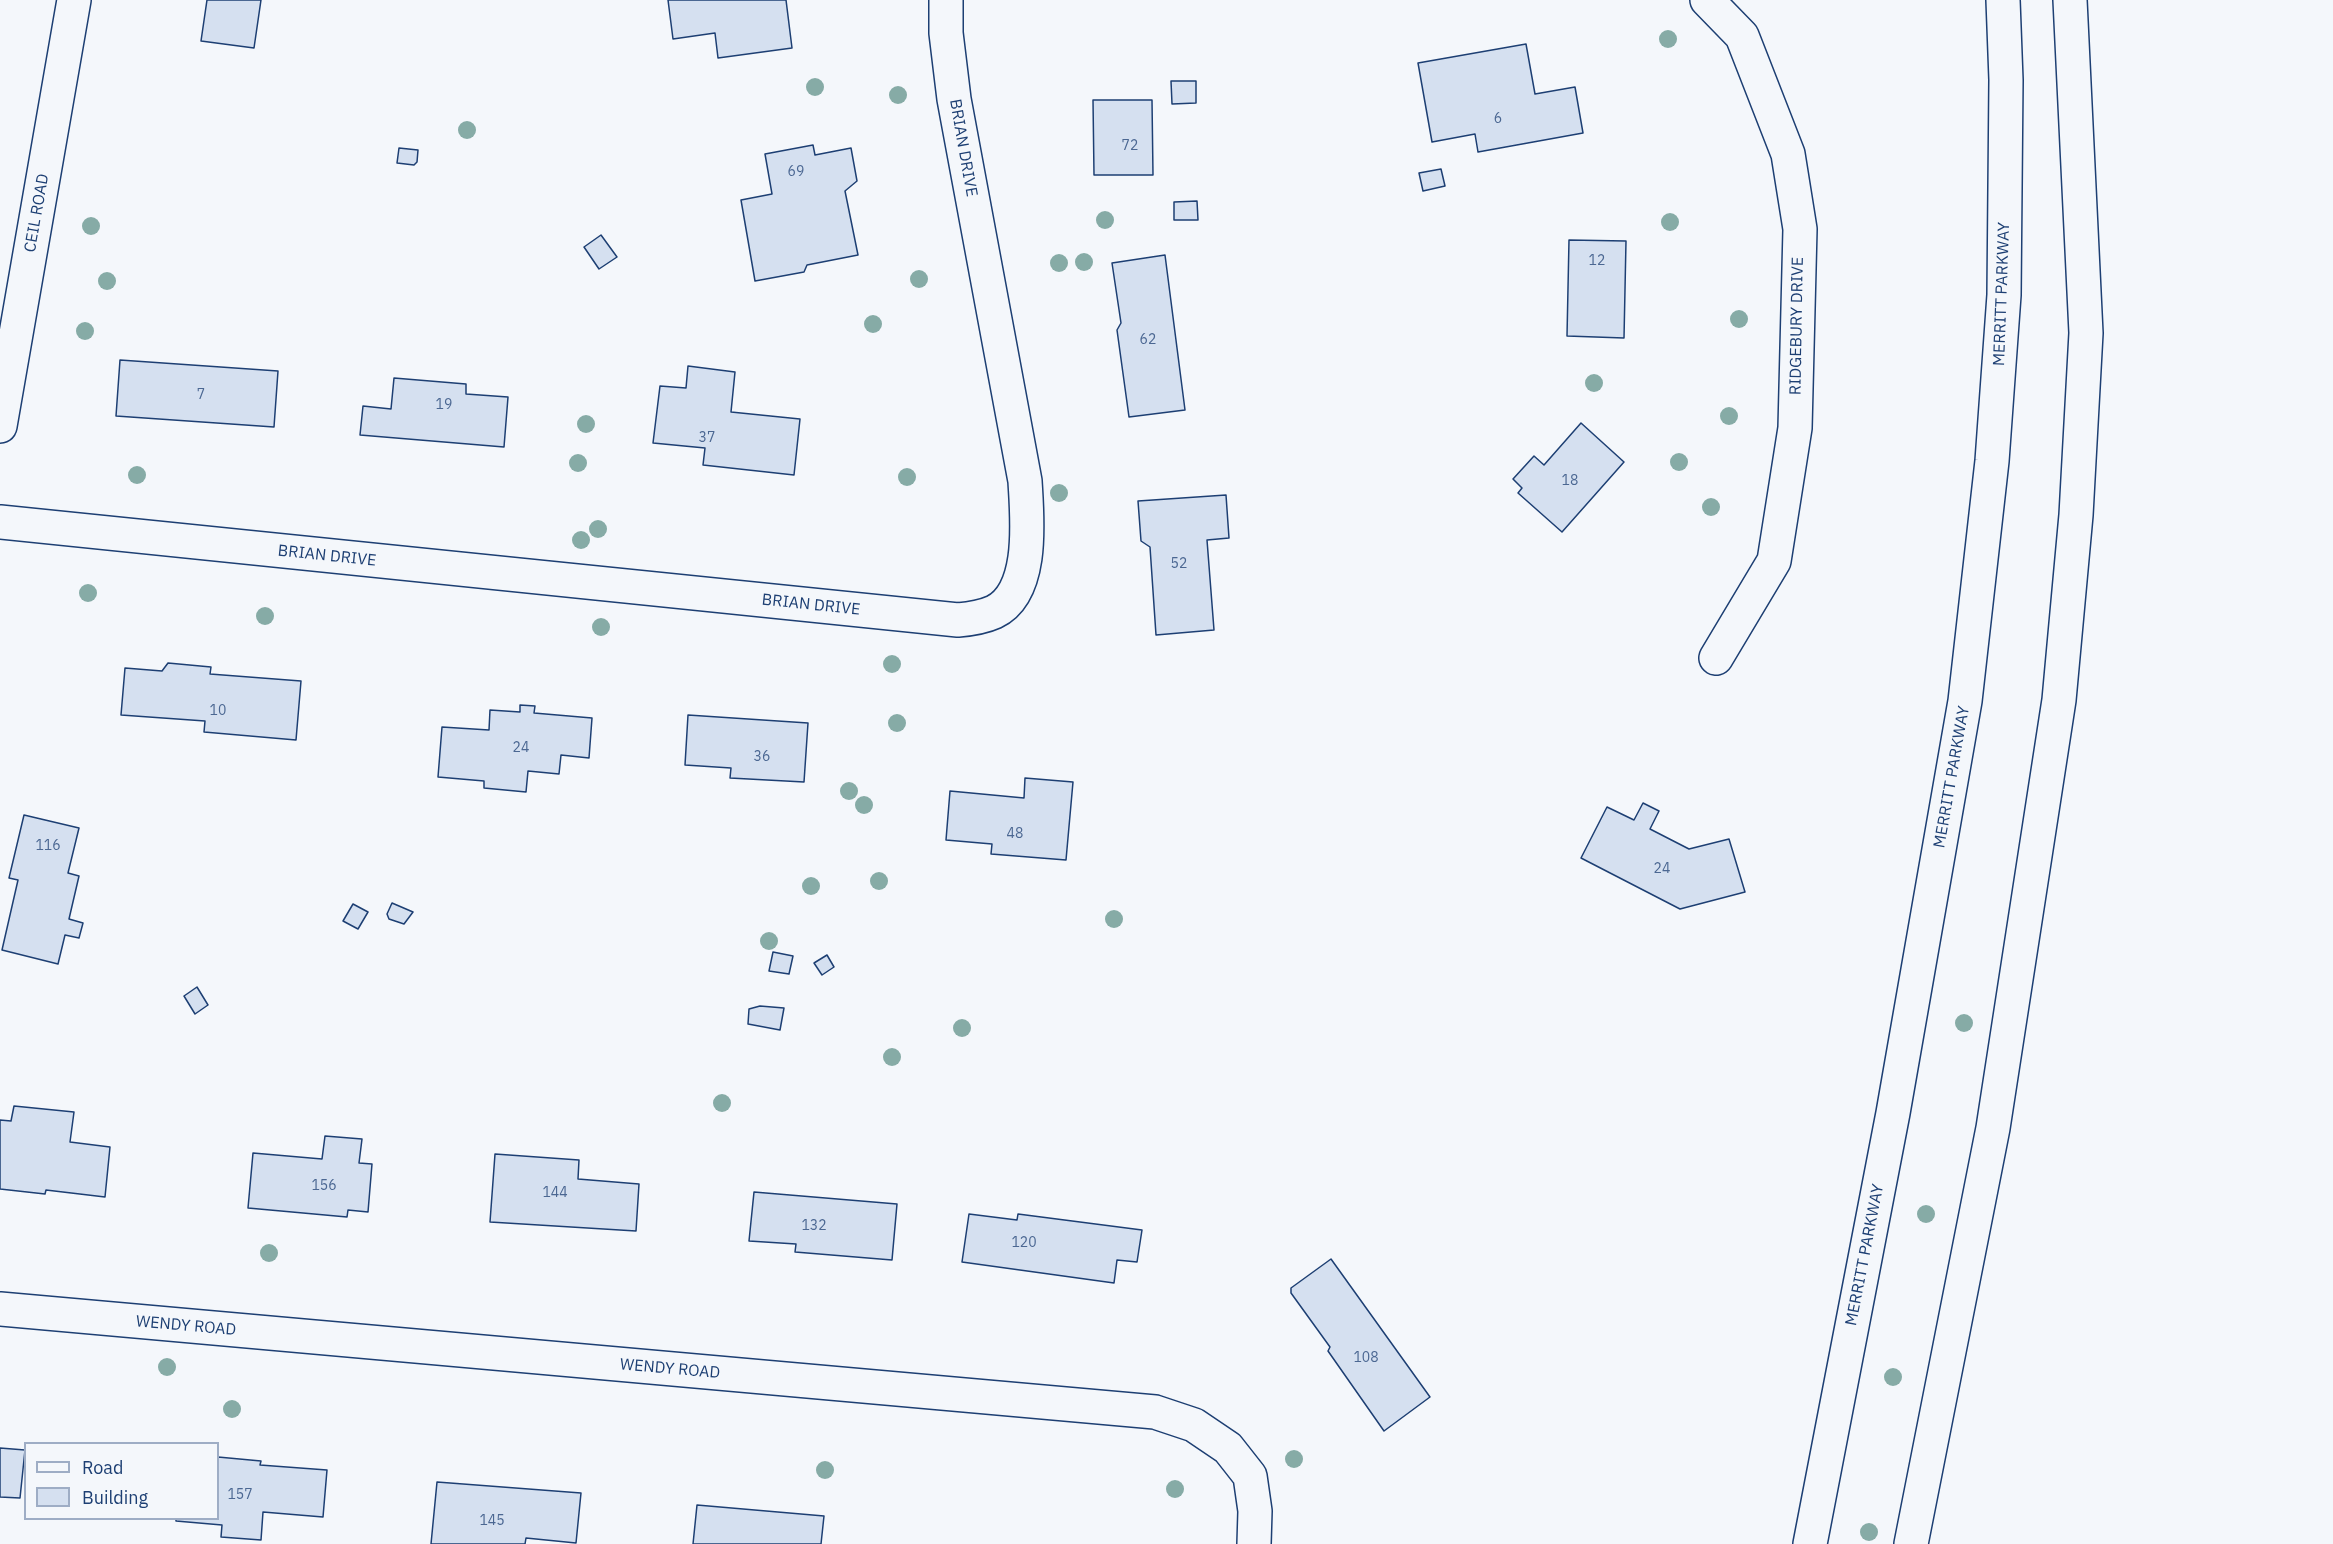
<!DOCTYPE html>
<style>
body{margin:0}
#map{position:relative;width:2333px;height:1544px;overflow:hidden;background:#f4f7fb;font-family:"IBM Plex Sans",sans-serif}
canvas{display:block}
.legend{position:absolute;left:24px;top:1442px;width:195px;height:78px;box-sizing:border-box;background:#f4f7fb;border:2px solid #9eadc5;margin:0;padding:8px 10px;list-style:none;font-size:18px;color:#1d3f73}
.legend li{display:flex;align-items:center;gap:12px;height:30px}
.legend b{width:30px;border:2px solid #9eadc5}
</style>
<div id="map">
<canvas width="2333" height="1544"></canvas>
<ul class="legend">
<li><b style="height:8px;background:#f4f7fb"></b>Road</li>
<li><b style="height:16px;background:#d5e0f0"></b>Building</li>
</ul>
</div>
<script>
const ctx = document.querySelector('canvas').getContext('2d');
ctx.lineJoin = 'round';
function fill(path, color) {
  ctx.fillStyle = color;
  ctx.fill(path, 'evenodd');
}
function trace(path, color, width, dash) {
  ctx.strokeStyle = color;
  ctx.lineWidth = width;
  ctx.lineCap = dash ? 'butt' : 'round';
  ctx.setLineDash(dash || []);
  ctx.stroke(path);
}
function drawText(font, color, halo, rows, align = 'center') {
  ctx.font = font + ' "IBM Plex Sans",sans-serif';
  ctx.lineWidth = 4.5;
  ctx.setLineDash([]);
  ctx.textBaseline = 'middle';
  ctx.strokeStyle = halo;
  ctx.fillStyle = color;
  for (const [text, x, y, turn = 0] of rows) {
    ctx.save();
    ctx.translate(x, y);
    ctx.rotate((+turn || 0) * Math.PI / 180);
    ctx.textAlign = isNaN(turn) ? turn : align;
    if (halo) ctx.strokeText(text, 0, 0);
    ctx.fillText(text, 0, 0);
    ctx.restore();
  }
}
const building = new Path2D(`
 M 207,0 L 261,0 L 254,48 L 201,41 Z
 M 668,0 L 786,0 L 792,48 L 718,58 L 715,33 L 673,39 Z
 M 1526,44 L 1535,94 L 1575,87 L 1583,133 L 1478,152 L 1475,134 L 1432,142 L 1418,63 Z
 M 1171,81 L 1196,81 L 1196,103 L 1172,104 Z
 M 1093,100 L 1152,100 L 1153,175 L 1094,175 Z
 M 813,145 L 815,155 L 851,148 L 857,181 L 845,191 L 858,255 L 807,265 L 804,272 L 755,281 L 741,200 L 772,194 L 765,154 Z
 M 399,148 L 418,150 L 417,162 L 414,165 L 397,163 Z
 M 1441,169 L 1445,186 L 1423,191 L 1419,173 Z
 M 1197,201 L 1198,220 L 1174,220 L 1174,202 Z
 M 601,235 L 617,257 L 599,269 L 584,247 Z
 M 1569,240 L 1626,241 L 1624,338 L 1567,336 Z
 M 1165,255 L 1185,410 L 1129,417 L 1117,330 L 1121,323 L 1112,263 Z
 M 120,360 L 278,371 L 274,427 L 116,416 Z
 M 688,366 L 735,372 L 731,412 L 800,419 L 794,475 L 703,465 L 705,448 L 653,443 L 660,386 L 686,388 Z
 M 394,378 L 466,384 L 466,394 L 508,397 L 504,447 L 360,435 L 363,406 L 391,409 Z
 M 1581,423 L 1624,462 L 1562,532 L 1518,493 L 1522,488 L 1513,479 L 1534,456 L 1544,465 Z
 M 1226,495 L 1229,538 L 1207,540 L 1214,630 L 1156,635 L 1150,547 L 1141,541 L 1138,501 Z
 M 168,663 L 211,667 L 210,674 L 301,681 L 296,740 L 204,732 L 205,721 L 121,715 L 125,668 L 162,671 Z
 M 520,705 L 535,706 L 534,713 L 592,718 L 589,758 L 561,755 L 559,774 L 528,771 L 526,792 L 484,788 L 484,781 L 438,777 L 442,727 L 489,730 L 490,710 L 520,712 Z
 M 688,715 L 808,723 L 804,782 L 730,778 L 731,768 L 685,765 Z
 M 1025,778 L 1073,782 L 1066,860 L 991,854 L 992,844 L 946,840 L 950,791 L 1024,798 Z
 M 1643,803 L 1659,811 L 1650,829 L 1689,849 L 1729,839 L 1745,892 L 1680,909 L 1581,858 L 1607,807 L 1634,820 Z
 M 24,815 L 79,828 L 68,873 L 79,876 L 69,919 L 83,923 L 79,938 L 65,935 L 58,964 L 2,950 L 18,880 L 9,878 Z
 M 392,903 L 413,912 L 404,924 L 389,919 L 387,914 Z
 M 353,904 L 368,912 L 358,929 L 343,921 Z
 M 773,952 L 793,956 L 789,974 L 769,971 Z
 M 827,955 L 834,967 L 822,975 L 814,963 Z
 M 197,987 L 208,1005 L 195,1014 L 184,996 Z
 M 760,1006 L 784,1008 L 780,1030 L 748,1024 L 749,1009 Z
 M 14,1106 L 74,1112 L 70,1142 L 110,1147 L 105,1197 L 46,1190 L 45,1194 L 0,1189 L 0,1120 L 11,1121 Z
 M 325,1136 L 362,1139 L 359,1163 L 372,1164 L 368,1212 L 348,1210 L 347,1217 L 248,1208 L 253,1153 L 322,1159 Z
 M 495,1154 L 579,1160 L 578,1179 L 639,1184 L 636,1231 L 490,1222 Z
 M 754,1192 L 897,1204 L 892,1260 L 795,1252 L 796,1244 L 749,1241 Z
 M 969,1214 L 1017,1220 L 1018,1214 L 1142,1230 L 1137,1262 L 1117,1260 L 1114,1283 L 962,1262 Z
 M 1331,1259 L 1430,1397 L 1384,1431 L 1328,1351 L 1330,1347 L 1291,1293 L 1291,1288 Z
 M 0,1448 L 25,1450 L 20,1498 L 0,1497 Z
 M 218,1457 L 261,1461 L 260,1465 L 327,1470 L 323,1517 L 263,1512 L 261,1540 L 221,1537 L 222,1525 L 176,1521 L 176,1518 L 218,1518 Z
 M 437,1482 L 581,1493 L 576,1543 L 526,1538 L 525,1544 L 431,1544 Z
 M 697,1505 L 824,1516 L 821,1544 L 693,1544 Z`);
const minor = new Path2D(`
 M 1707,0 L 1742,36 L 1788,154 L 1800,229 L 1795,428 L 1774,561 L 1716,658
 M 0,426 L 74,0
 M 0,522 L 958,620 C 970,619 983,617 994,612 C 1035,592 1027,517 1025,481 L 954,99 L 946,33 L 946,0
 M 0,1309 L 1155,1412 L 1194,1425 L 1228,1448 L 1250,1476 L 1255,1511 L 1254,1544`);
const highway = new Path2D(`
 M 1810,1544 L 1893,1113 L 1965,701 L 1992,461 L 2004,295 L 2006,80 L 2003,0
 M 1911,1544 L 1993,1128 L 2059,700 L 2076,515 L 2086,333 L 2070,0`);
const trees = [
 [1668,39],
 [815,87],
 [898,95],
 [467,130],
 [1105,220],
 [1670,222],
 [91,226],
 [1084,262],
 [1059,263],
 [919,279],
 [107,281],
 [1739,319],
 [873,324],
 [85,331],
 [1594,383],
 [1729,416],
 [586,424],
 [1679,462],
 [578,463],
 [137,475],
 [907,477],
 [1059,493],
 [1711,507],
 [598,529],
 [581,540],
 [88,593],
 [265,616],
 [601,627],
 [892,664],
 [897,723],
 [849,791],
 [864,805],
 [879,881],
 [811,886],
 [1114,919],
 [769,941],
 [1964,1023],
 [962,1028],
 [892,1057],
 [722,1103],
 [1926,1214],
 [269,1253],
 [167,1367],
 [1893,1377],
 [232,1409],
 [1294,1459],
 [825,1470],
 [1175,1489],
 [1869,1532]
];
const numberNames = [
 ["6",1498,119],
 ["72",1130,146],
 ["69",796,172],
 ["12",1597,261],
 ["62",1148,340],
 ["7",201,395],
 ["19",444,405],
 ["37",707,438],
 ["18",1570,481],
 ["52",1179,564],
 ["10",218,711],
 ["24",521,748],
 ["36",762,757],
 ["48",1015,834],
 ["116",48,846],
 ["24",1662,869],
 ["156",324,1186],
 ["144",555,1193],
 ["132",814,1226],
 ["120",1024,1243],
 ["108",1366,1358],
 ["157",240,1495],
 ["145",492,1521]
];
const streetNames = [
 ["BRIAN DRIVE",963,148,80],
 ["CEIL ROAD",37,213,-80],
 ["MERRITT PARKWAY",2002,294,-88],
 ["RIDGEBURY DRIVE",1797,326,-89],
 ["BRIAN DRIVE",327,556,6],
 ["BRIAN DRIVE",811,605,6],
 ["MERRITT PARKWAY",1952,777,-80],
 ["MERRITT PARKWAY",1865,1255,-79],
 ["WENDY ROAD",186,1326,5],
 ["WENDY ROAD",670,1369,5]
];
fill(building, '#d5e0f0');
trace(building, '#1d3f73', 1.5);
trace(minor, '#1d3f73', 36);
trace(highway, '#1d3f73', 36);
trace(minor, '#f4f7fb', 33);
trace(highway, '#f4f7fb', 33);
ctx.fillStyle = '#86aba6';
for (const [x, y] of trees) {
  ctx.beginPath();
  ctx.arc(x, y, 9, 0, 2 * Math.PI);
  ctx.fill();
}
drawText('14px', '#4b6792', null, numberNames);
drawText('16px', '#1d3f73', '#f4f7fb', streetNames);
</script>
